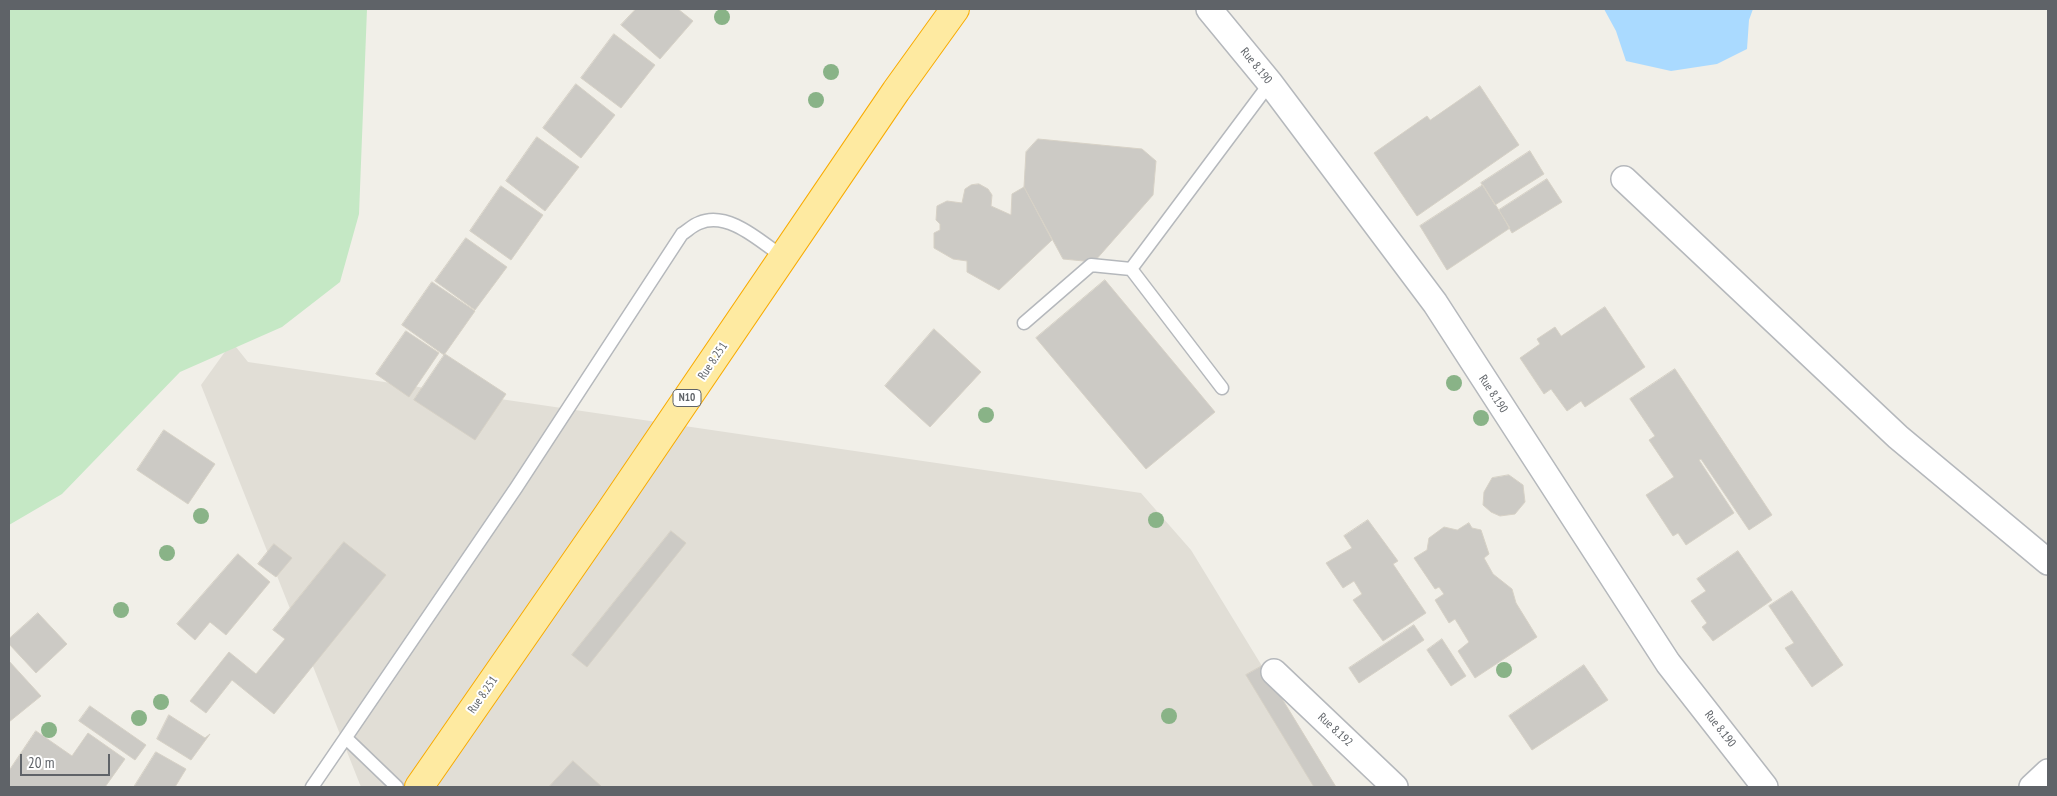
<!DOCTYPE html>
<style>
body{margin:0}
#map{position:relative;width:2057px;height:796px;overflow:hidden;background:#f1efe8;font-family:"PT Sans Narrow",sans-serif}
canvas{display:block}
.frame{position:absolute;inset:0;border:10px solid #5f6368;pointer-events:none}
.scale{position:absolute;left:20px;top:754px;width:90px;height:22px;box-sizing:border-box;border:2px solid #5f6368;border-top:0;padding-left:6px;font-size:15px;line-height:18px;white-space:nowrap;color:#5f6368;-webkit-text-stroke:4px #fff;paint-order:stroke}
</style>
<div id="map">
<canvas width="2057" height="796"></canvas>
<div class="frame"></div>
<div class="scale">20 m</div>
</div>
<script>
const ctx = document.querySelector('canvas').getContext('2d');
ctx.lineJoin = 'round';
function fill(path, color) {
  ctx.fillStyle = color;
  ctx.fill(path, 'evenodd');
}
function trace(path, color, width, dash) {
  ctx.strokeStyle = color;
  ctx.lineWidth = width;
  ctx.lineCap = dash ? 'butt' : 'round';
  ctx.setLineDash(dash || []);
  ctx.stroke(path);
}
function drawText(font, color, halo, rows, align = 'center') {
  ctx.font = font + ' "PT Sans Narrow",sans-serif';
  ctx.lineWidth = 4;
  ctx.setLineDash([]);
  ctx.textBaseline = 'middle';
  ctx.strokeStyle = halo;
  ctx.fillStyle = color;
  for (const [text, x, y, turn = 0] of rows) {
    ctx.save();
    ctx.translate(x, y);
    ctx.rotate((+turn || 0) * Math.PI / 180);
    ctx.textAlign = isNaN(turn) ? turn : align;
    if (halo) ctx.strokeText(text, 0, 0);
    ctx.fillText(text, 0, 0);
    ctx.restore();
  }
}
const education = new Path2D(`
 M 232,342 L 248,362 L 1141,493 L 1191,550 L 1336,787 L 361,787 L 201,385 Z`);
const green = new Path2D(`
 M 9,9 L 367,9 L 359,214 L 340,282 L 282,327 L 180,372 L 62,494 L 9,525 Z`);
const water = new Path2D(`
 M 1604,9 L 1753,9 L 1749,20 L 1747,49 L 1717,64 L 1671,71 L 1626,61 L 1616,31 Z`);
const building = new Path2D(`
 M 636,9 L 678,9 L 693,21 L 660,59 L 621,25 Z
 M 614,34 L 655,65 L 621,108 L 581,78 Z
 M 576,84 L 615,115 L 581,158 L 543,128 Z
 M 1480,86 L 1519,145 L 1417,216 L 1374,153 L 1427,116 L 1430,120 Z
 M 537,137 L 579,167 L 545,211 L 506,181 Z
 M 1038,139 L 1142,149 L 1156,161 L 1153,195 L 1094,262 L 1063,259 L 1024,187 L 1026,152 Z
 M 1530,151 L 1544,174 L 1495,205 L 1481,183 Z
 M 1547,179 L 1562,202 L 1512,233 L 1499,210 Z
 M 979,184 L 988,189 L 992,195 L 991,206 L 1011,215 L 1012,194 L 1024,187 L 1052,240 L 999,290 L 967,272 L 967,261 L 953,259 L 934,248 L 934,233 L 940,230 L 940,224 L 936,220 L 937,206 L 947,201 L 962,203 L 965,189 L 971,185 Z
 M 1483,185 L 1510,228 L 1447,270 L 1420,226 Z
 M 501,186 L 543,215 L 511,260 L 470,231 Z
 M 466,238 L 507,267 L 475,310 L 435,281 Z
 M 1105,280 L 1215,412 L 1146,469 L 1036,338 Z
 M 432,282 L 475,311 L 444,355 L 402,325 Z
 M 1605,307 L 1645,367 L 1585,407 L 1581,401 L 1567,411 L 1551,389 L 1544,394 L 1520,358 L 1540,344 L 1537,339 L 1555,327 L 1561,336 Z
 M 934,329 L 981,372 L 930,427 L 885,386 Z
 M 406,331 L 439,353 L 409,397 L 376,374 Z
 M 445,354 L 506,394 L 475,440 L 414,400 Z
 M 1675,369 L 1772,515 L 1749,530 L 1701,459 L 1699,460 L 1734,513 L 1686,545 L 1678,533 L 1673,536 L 1646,495 L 1674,477 L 1649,440 L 1655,436 L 1630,399 Z
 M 164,430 L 215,464 L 188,504 L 137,470 Z
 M 1509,475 L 1523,485 L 1525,502 L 1515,514 L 1500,516 L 1491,512 L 1483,505 L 1484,492 L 1492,478 Z
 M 1368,520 L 1398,561 L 1393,564 L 1426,613 L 1383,641 L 1353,600 L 1362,594 L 1354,581 L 1343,588 L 1326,563 L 1352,548 L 1344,536 Z
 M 1469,523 L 1472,528 L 1481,530 L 1489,554 L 1484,558 L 1493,574 L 1512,589 L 1516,603 L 1537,637 L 1475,678 L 1458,651 L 1469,642 L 1455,619 L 1449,623 L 1435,600 L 1444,594 L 1439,587 L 1435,589 L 1414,558 L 1427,550 L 1429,538 L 1444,527 L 1457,530 Z
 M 671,531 L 686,543 L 587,667 L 572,655 Z
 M 344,542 L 386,575 L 274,714 L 232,680 L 206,713 L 190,701 L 229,652 L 256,674 L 285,639 L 273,630 Z
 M 274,544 L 292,558 L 276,577 L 258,564 Z
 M 1738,551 L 1772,600 L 1713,641 L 1702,627 L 1707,623 L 1691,601 L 1706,591 L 1697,579 Z
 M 238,554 L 270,582 L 226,635 L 210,622 L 195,640 L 177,624 Z
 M 1792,591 L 1843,665 L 1812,687 L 1785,648 L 1794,643 L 1769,606 Z
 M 38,613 L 67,644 L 36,673 L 9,644 L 9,639 Z
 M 1414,625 L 1424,640 L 1359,683 L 1349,668 Z
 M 1442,639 L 1466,676 L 1451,686 L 1427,650 Z
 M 9,661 L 41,696 L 9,722 Z
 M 1584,665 L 1608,700 L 1532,750 L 1509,716 Z
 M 1262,666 L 1336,787 L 1314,787 L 1246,675 Z
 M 90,706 L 146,745 L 135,760 L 79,721 Z
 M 169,715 L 205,738 L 210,734 L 191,760 L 157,739 Z
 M 36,731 L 72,756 L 88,733 L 125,759 L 105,787 L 9,787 L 9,771 Z
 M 156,752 L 186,769 L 175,787 L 134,787 Z
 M 573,761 L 602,787 L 549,787 Z`);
const service = new Path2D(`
 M 1131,269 L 1270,83
 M 1024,323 L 1091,265 L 1131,269 L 1222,388
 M 346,738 L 397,787
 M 312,787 L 516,488 L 682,234 C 687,231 693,225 699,223 C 728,210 761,242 783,257`);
const minor = new Path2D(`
 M 1209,9 L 1270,83 L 1435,303 L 1668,663 L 1765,787
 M 1624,179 L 1898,437 L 2048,562
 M 1274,672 L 1395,787
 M 2032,787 L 2048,772`);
const trunk = new Path2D(`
 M 419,787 L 607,516 L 896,91 L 955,9`);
const trees = [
 [722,17],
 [831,72],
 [816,100],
 [1454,383],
 [986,415],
 [1481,418],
 [201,516],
 [1156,520],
 [167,553],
 [121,610],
 [1504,670],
 [161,702],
 [1169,716],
 [139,718],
 [49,730]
];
const shields = [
 [687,398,28]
];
const shieldNames = [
 ["N10",687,398]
];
const streetNames = [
 ["Rue 8.190",1256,66,51],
 ["Rue 8.251",713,361,-56],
 ["Rue 8.190",1493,394,57],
 ["Rue 8.251",483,695,-55],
 ["Rue 8.190",1720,729,52],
 ["Rue 8.192",1335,730,43]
];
fill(education, '#e1ded6');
fill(green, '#c5e8c5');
fill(water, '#aadaff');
fill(building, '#cccac5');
trace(building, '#d6d1c6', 1);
trace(service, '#b5b8bc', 15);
trace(minor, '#b5b8bc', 28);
trace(trunk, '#f9ab00', 30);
trace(service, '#fff', 12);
trace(minor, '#fff', 25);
trace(trunk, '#feeaa1', 28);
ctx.fillStyle = '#89b387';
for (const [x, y] of trees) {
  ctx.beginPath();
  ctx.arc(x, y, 8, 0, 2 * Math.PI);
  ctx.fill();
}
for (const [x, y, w] of shields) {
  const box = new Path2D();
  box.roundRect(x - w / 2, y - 8.5, w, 17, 4);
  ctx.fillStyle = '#fff';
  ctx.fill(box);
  trace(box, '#5f6368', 1);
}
drawText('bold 11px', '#5f6368', null, shieldNames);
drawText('12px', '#5f6368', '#fff', streetNames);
</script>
